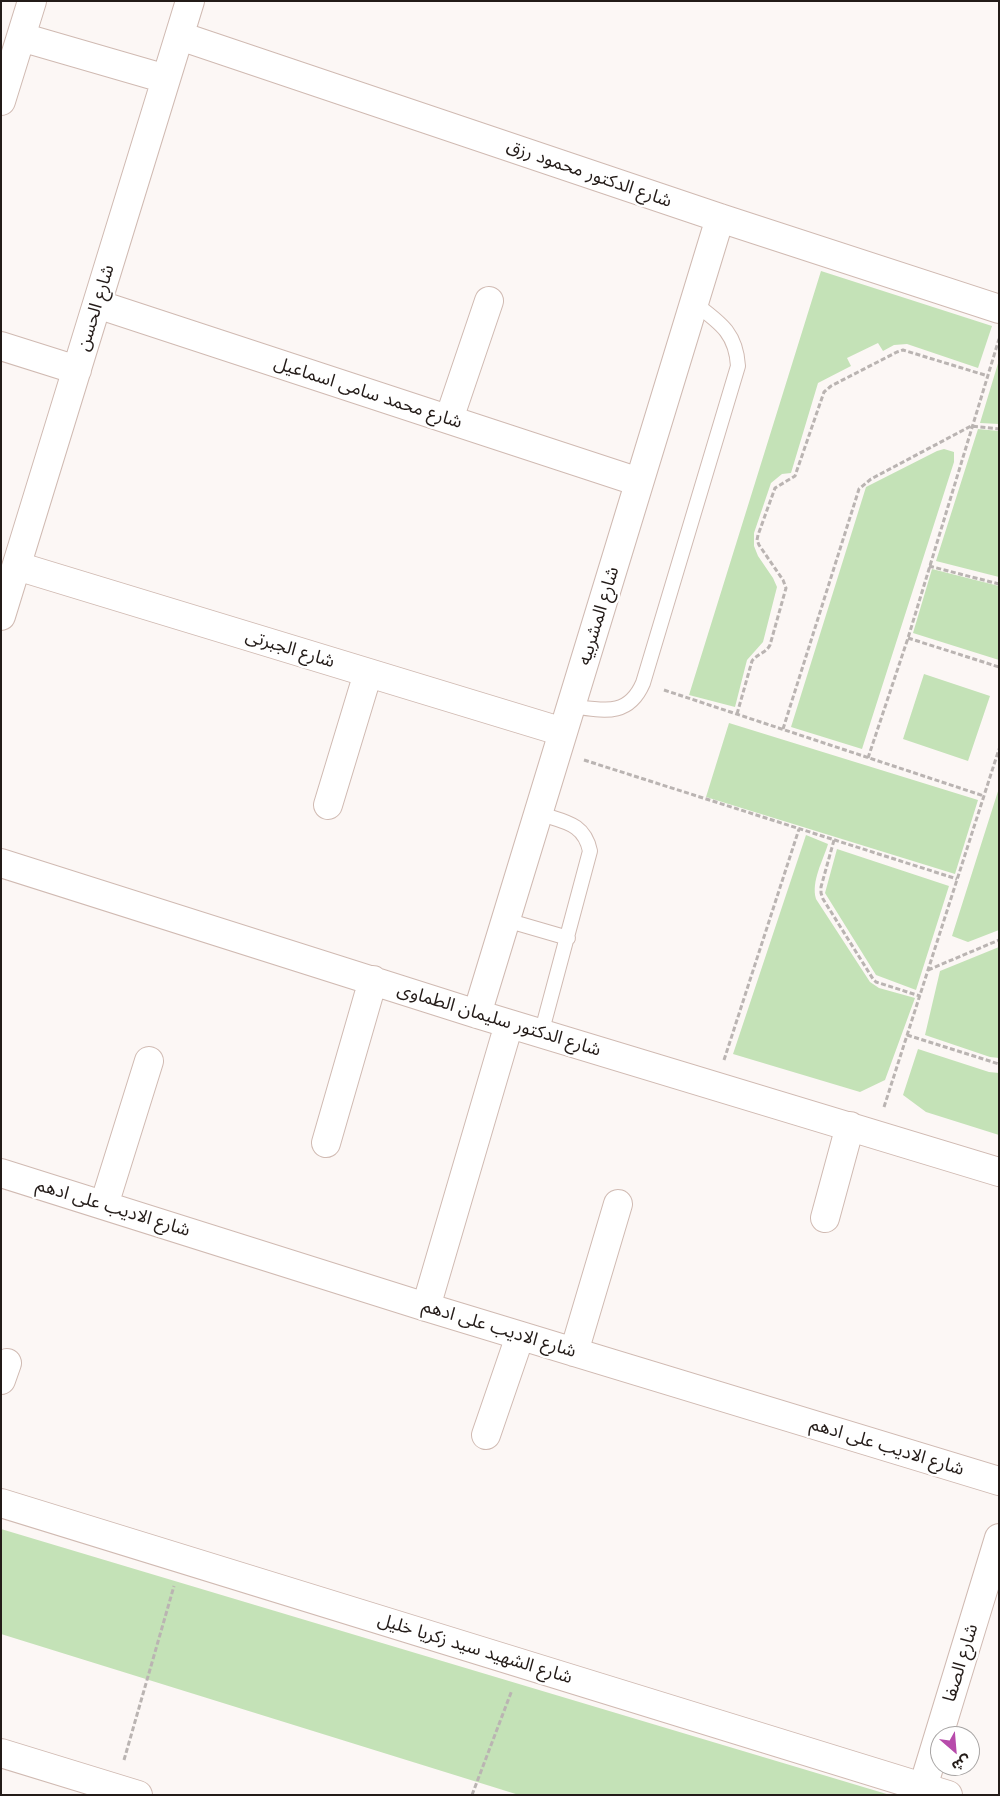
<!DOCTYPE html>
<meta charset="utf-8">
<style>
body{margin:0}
#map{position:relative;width:1000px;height:1796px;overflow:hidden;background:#fcf7f5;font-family:"Libre Baskerville","Noto Sans Arabic",serif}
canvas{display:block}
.frame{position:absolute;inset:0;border:2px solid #231b18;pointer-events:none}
.north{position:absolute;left:930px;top:1726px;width:50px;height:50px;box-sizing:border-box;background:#fff;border:1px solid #a7a4a3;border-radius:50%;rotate:153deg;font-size:14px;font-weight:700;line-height:20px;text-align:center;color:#231b18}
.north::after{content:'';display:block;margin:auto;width:18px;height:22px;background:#b74bab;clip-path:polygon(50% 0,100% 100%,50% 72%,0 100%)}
</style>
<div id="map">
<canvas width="1000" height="1796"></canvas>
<div class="frame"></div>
<div class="north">ش</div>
</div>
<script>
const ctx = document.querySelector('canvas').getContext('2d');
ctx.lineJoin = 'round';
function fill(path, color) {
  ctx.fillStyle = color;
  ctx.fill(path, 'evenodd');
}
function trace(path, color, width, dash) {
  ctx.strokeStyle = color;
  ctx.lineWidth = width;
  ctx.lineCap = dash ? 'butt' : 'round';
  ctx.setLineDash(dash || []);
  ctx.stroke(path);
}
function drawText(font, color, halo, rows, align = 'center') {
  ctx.font = font + ' "Libre Baskerville","Noto Sans Arabic",serif';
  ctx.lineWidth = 5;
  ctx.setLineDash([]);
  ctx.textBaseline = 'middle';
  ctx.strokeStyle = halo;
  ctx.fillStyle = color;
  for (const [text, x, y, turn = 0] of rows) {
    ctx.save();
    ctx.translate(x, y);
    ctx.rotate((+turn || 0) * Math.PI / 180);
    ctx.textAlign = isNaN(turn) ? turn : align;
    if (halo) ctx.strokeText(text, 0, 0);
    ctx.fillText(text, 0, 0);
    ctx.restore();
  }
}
const green = new Path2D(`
 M 821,271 L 992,326 L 978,368 L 907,344 L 894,345 L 883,351 L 878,343 L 847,358 L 851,366 L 818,383 L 791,473 L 782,474 L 771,483 L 754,533 L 754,546 L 758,556 L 773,578 L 777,587 L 763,642 L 747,660 L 735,707 L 689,695 Z
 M 999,360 L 999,424 L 980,423 Z
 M 978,429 L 999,431 L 999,577 L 936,561 Z
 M 944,449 L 954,452 L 954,462 L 862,749 L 791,727 L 866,487 L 937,451 Z
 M 932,569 L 999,586 L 999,660 L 913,633 Z
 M 924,674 L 990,696 L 968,761 L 903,739 Z
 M 729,723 L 978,800 L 955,874 L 706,797 Z
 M 999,788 L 999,930 L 968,942 L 952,936 Z
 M 806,835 L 828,844 C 823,861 811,881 816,899 L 870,982 L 879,988 L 915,998 L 885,1080 L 860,1092 L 733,1054 Z
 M 837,849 L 949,886 L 916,990 L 876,975 L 825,893 Z
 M 999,947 L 999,1058 L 990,1057 L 925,1035 L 940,971 Z
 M 918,1049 L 989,1072 L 999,1073 L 999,1135 L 926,1112 L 903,1095 Z
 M 1,1529 L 890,1795 L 519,1795 L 1,1634 Z`);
const path = new Path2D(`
 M 929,566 L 999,584
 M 908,638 L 999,667
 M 664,690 L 984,796
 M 737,714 L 752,661 C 757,654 766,653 770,645 L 786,588 L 783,580 L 759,545 L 757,540 L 758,535 L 775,488 L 795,476 L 796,473 L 824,392 L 831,386 L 897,352 L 903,350 L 988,376
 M 783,729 L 859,489 L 871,479 L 971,426 L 999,429
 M 868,758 L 908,638 L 999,339
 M 584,760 L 957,879
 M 834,840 L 821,887 L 821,893 L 823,899 L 873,979 L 876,982 L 920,996
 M 928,970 L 999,940
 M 907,1035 L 999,1064
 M 724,1060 L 799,829
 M 884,1107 L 999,749
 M 124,1760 L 174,1586
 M 472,1795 L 512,1690`);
const service = new Path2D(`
 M 571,706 C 602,710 628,718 643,683 L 738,366 C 736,332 719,322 694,303
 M 538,813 C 563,822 584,822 590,851 L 541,1034
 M 506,920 L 568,938`);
const minor = new Path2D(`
 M 180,36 L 720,218 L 999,309
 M 21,37 L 166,79
 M 1,101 L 32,1
 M 97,304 L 639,482
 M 1,346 L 77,370
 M 449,419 L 489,301
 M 17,566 L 563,732
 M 1,616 L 190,1
 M 328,805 L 368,673
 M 1,863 L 477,1014 L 999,1172
 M 477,1014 L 720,218
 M 326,1143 L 373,980
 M 1,1173 L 426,1307 L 999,1481
 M 104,1205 L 149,1061
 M 825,1218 L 850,1126
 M 426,1307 L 509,1024
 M 574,1352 L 618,1204
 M 1,1380 L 7,1363
 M 486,1435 L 520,1336
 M 923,1787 L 999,1538`);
const tertiary = new Path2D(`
 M 1,1503 L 948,1795
 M 1,1753 L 138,1795`);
const streetNames = [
 ["شارع الدكتور محمود رزق",589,174,19],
 ["شارع الحسن",96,308,-73],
 ["شارع محمد سامى اسماعيل",368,393,18],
 ["شارع المشربيه",599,616,-73],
 ["شارع الجبرتى",290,649,17],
 ["شارع الدكتور سليمان الطماوى",499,1020,17],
 ["شارع الاديب على ادهم",113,1208,17],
 ["شارع الاديب على ادهم",499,1329,17],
 ["شارع الاديب على ادهم",887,1447,17],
 ["شارع الشهيد سيد زكريا خليل",475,1649,17],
 ["شارع الصفا",961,1663,-73]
];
fill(green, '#c4e2b7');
trace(service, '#d0bab2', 16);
trace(minor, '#d0bab2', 30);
trace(tertiary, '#d0bab2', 30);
trace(path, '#bab4b2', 3, [5, 2.5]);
trace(service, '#fff', 14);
trace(minor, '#fff', 28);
trace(tertiary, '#fff', 28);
drawText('18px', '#231b18', '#fff', streetNames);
</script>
